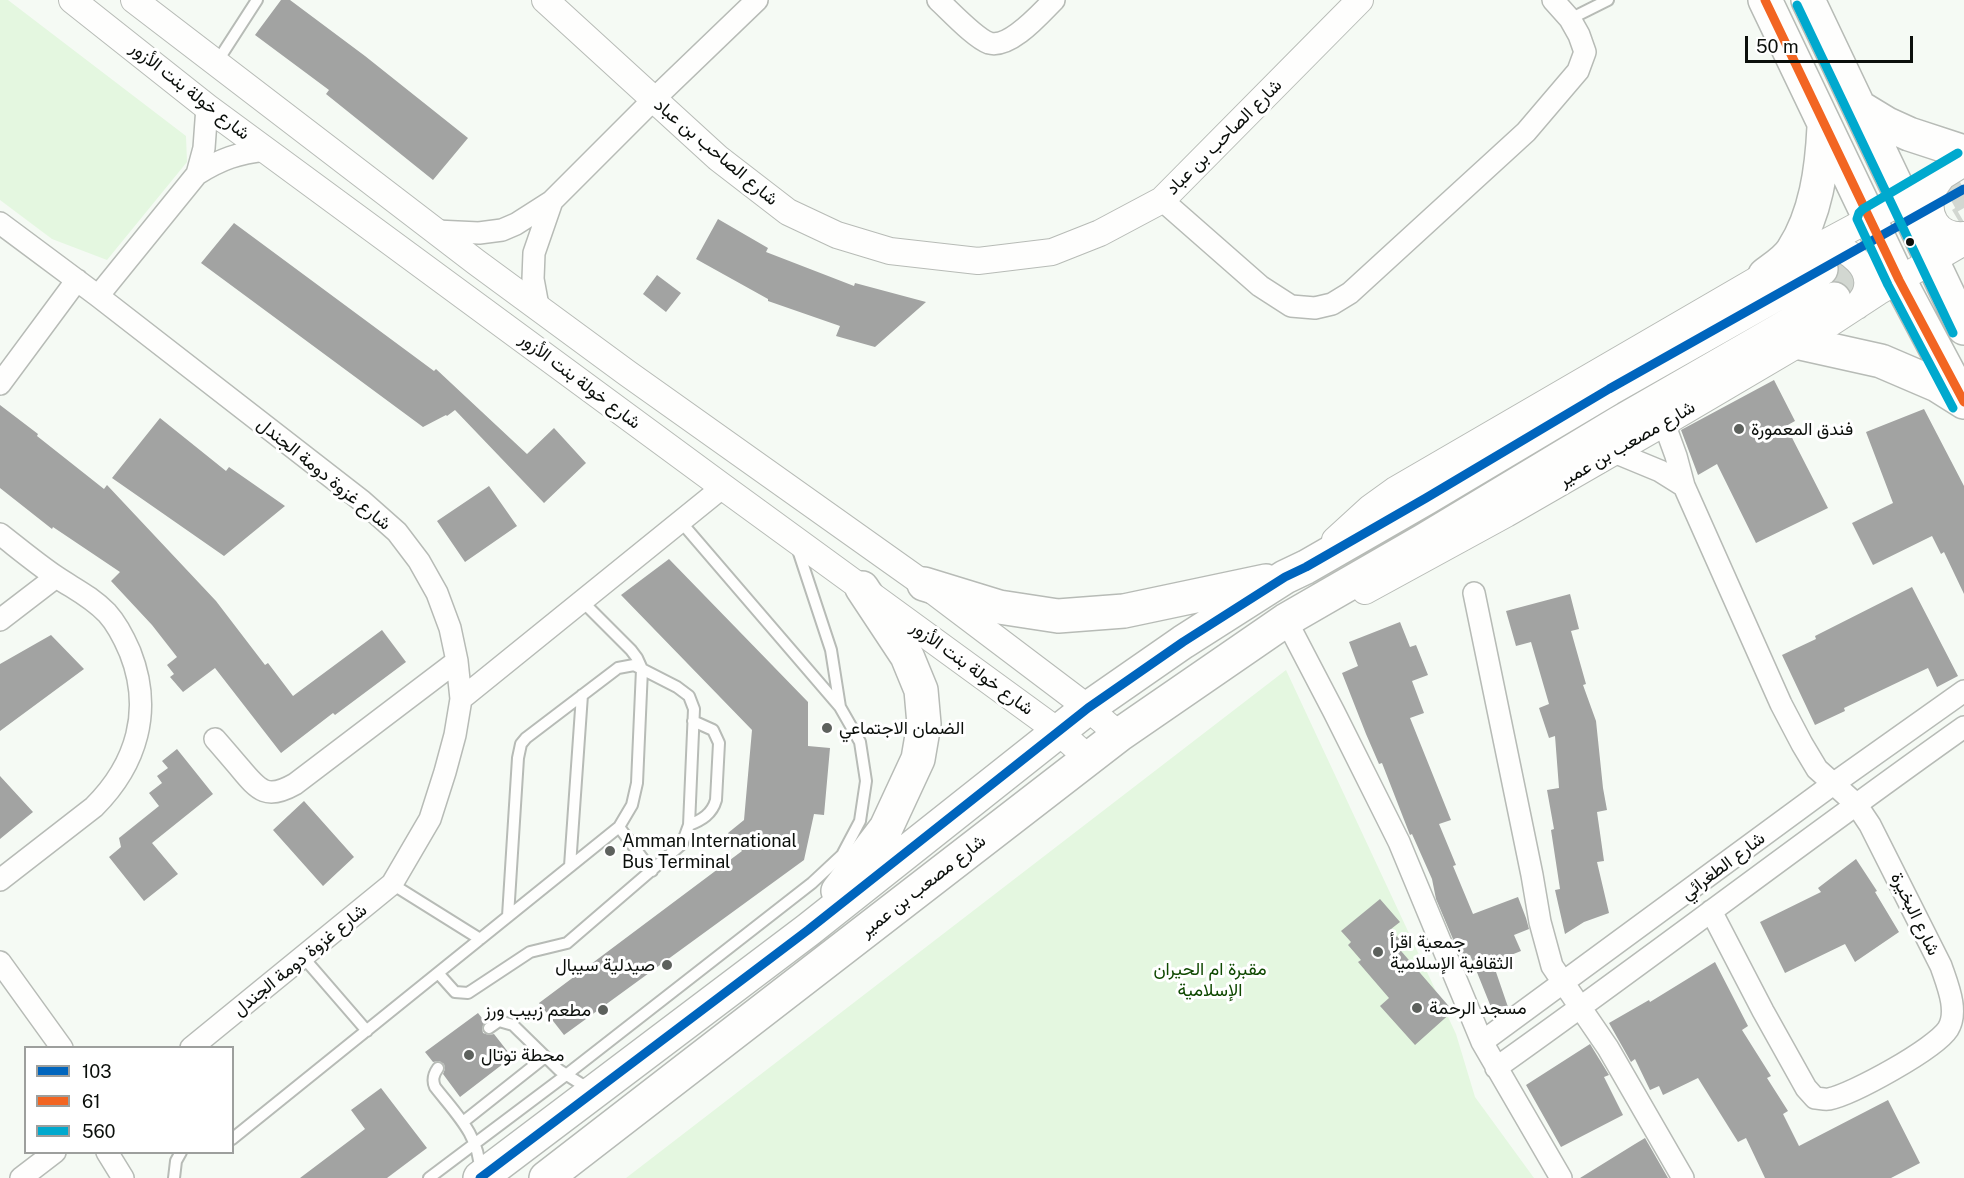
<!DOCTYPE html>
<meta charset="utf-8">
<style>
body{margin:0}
#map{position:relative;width:1964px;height:1178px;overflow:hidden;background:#f5faf4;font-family:"Public Sans",sans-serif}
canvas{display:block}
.legend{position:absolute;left:24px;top:1046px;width:210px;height:108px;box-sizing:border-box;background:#fff;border:2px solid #9d9f9d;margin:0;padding:8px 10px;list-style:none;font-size:18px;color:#0b0f0b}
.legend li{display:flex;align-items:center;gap:12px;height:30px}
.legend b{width:30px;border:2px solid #9d9f9d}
.scale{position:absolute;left:1745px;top:36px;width:168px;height:27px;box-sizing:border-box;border:3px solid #0b0f0b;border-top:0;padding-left:8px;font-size:18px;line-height:21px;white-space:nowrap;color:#0b0f0b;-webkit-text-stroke:4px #fff;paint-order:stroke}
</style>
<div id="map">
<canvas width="1964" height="1178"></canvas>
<ul class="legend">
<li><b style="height:8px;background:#0065bd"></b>103</li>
<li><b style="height:8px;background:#f26522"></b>61</li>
<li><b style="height:8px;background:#00a9ce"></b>560</li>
</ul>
<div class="scale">50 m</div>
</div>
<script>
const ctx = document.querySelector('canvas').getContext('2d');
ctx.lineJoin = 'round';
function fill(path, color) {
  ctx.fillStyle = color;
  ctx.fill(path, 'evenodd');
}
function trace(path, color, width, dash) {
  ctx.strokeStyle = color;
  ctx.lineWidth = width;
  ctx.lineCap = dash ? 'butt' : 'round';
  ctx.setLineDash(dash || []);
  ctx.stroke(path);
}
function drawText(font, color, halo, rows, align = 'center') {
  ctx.font = font + ' "Public Sans",Vazirmatn,sans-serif';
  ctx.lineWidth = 6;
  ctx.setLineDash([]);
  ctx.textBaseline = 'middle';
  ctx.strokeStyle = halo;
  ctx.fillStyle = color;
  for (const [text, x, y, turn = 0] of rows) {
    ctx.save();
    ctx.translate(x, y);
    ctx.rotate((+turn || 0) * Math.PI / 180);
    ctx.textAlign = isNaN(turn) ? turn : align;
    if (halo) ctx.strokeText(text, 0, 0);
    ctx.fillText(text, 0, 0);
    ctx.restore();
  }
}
const green = new Path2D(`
 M 0,0 L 8,0 L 186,136 L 187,162 L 107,260 L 52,239 L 0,200 Z
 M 1286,670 L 1456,1034 L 1475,1097 L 1534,1178 L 626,1178 Z`);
const building = new Path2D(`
 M 281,0 L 290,0 L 365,56 L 468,138 L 433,180 L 326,94 L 329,90 L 255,35 Z
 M 718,219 L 768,248 L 766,252 L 854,286 L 855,283 L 926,302 L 875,347 L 836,336 L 840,326 L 768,301 L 768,299 L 696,259 Z
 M 234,223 L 434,371 L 436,369 L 527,454 L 554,428 L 586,463 L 544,503 L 455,410 L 447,416 L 446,415 L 423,427 L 201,263 Z
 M 657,275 L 681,293 L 666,312 L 643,294 Z
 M 1774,380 L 1795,421 L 1786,426 L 1828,508 L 1756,543 L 1717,464 L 1698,475 L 1681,430 Z
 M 0,405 L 38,434 L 37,436 L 104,489 L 107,485 L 216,601 L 265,665 L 268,663 L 293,696 L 382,630 L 406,662 L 335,715 L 333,713 L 281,753 L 215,668 L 183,692 L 170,677 L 174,674 L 167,665 L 177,657 L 152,625 L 111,581 L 120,572 L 53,527 L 52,529 L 0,488 Z
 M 1924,409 L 1964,486 L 1964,594 L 1944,552 L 1941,554 L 1932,536 L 1873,565 L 1852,523 L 1893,503 L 1866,432 Z
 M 160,418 L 226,471 L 229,467 L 285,506 L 224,556 L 112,478 Z
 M 489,486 L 517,526 L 465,562 L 437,521 Z
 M 669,559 L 808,702 L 808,746 L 830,748 L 824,815 L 814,814 L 804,860 L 564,1035 L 539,1003 L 742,851 L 728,833 L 744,820 L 752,730 L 621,595 Z
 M 1912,587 L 1958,676 L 1937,687 L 1928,668 L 1844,708 L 1845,711 L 1815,725 L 1782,655 L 1816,639 L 1815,636 Z
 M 1570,594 L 1579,629 L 1571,631 L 1586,684 L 1583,685 L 1596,721 L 1603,788 L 1607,810 L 1597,812 L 1604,861 L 1597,862 L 1609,913 L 1584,922 L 1565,934 L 1555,890 L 1560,889 L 1551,830 L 1554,829 L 1547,790 L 1559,788 L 1555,736 L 1549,738 L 1539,708 L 1549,704 L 1531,642 L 1516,646 L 1506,611 Z
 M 1400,622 L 1410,647 L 1416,645 L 1428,675 L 1412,681 L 1424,713 L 1410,718 L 1451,820 L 1439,824 L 1456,865 L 1453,866 L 1473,914 L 1518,897 L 1526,918 L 1529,929 L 1514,935 L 1521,951 L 1511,955 L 1514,964 L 1496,972 L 1508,1007 L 1495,1017 L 1470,955 L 1461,958 L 1436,899 L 1432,879 L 1412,834 L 1410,835 L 1382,763 L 1379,764 L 1366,734 L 1342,673 L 1358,666 L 1349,642 Z
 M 51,635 L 84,669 L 0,731 L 0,664 Z
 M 177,749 L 213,794 L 152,843 L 178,874 L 144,901 L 109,857 L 121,847 L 119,838 L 159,806 L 149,793 L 162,783 L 157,776 L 168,768 L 162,761 Z
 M 0,776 L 33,812 L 0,839 Z
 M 304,801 L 354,857 L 323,886 L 273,830 Z
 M 1856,859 L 1877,891 L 1875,892 L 1899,932 L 1855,962 L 1845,944 L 1785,973 L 1760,922 L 1821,892 L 1818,888 Z
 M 1380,899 L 1400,922 L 1391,929 L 1400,940 L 1395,944 L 1453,1011 L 1415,1045 L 1380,1006 L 1389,998 L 1358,962 L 1361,960 L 1348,945 L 1351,942 L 1341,931 Z
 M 1715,962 L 1748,1026 L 1742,1030 L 1771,1076 L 1767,1078 L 1788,1111 L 1783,1114 L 1799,1146 L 1888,1100 L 1920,1163 L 1891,1178 L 1765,1178 L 1746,1138 L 1738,1142 L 1698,1078 L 1663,1095 L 1659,1086 L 1650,1090 L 1635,1059 L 1631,1062 L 1609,1023 L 1649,1000 L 1650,1002 Z
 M 478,1013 L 485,1022 L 482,1028 L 483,1033 L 489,1035 L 494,1034 L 512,1057 L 460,1097 L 443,1074 L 445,1069 L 444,1064 L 439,1061 L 433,1062 L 425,1052 Z
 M 1590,1044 L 1609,1075 L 1604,1077 L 1623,1115 L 1561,1147 L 1526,1085 Z
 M 381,1088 L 427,1148 L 387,1178 L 300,1178 L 365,1129 L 351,1110 Z
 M 1645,1138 L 1668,1178 L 1580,1178 L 1635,1144 Z`);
const trunkTunnel = new Path2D(`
 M 1821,269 L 1964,189
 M 1834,299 L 1964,222`);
const service = new Path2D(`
 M 1570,19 L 1608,0
 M 217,62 L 257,0
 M 797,547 L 831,650 L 840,707
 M 689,825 C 702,820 712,814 716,800 L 719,743 L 713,730 L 693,721
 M 619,827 L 652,871
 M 570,866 L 582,695
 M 392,884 L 480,939
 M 303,957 L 367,1031
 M 438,973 L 455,992 L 468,993 L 530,952 L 567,943 L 682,844 L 689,825 L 694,709 L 689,696 L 677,687 L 634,665 L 618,668 L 526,738 L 521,744 L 518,758 L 508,916
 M 489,1028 L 499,1021 L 513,1025 L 559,1070 L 589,1089
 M 438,1068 C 433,1075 432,1080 435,1087 C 456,1114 480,1136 480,1172
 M 463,1122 L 545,1057
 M 232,1139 L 619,827 L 632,805 L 637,783 L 642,669 L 637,658 L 631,650 L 582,601
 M 174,1178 L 176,1161 L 181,1152
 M 429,1178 L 566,1075 L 812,883 L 842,855 L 860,821 L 866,781 L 860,742 L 840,707 L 681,522`);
const minor = new Path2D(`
 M 938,0 C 950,11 975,38 989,43 C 1010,49 1040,14 1054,0
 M 197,174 L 204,148 L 207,107
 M 1162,200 L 1260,286 L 1291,306 L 1315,308 L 1332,304 L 1350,293 L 1526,132 L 1578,71 L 1585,52 L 1579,35 L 1570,19 L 1553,0
 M 0,223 L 98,296 L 362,501 L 397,532 L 419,561 L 437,593 L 450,628 L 457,661 L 461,699 L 455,735 L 445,772 L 430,819 L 392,884 L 191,1048
 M 436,231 L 479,233 L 502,230 L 516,224 L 552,201 L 653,100 L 757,0
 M 98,296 L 197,174 C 221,159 238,153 266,150
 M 538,306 L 533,279 L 534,253 L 552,201
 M 0,384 L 77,280
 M 1664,423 L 1676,456 L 1684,486 L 1781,704 L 1802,744 L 1817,769 L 1856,804 L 1870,825 L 1941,966 C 1947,984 1959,1011 1948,1029 C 1935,1049 1853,1094 1829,1099 C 1824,1100 1820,1098 1815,1098 L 1806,1088 L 1763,1011 L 1711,911
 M 1614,452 L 1660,471 L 1684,486
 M 0,534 C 18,548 36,563 55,576 C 74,589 89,595 107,613 C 117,624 124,638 130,652 C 153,710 137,764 94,807 L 0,880
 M 1474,593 L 1532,875 L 1540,922 L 1552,966 L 1608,1048 L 1683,1178
 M 0,620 L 56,577
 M 1286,620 L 1334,712 L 1399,842 L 1482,1042 L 1561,1178
 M 461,699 L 723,487
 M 215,739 C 224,749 232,759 240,768 C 259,791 267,800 295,784 L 457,661
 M 0,962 L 62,1048
 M 1482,1042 L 1833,784 L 1964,691
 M 1496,1068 C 1654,956 1807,838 1964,727
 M 107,1152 L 123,1178
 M 21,1178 L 55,1152`);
const tertiary = new Path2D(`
 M 72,0 L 207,107 L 723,487 L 1059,732 L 1089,759
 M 134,0 L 476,262 L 627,373 L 924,584 L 1088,708 L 1119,735
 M 545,0 L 718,158 L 788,212 L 837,235 L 890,251 L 978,261 L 1052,252 L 1100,233 L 1162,200 L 1360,0
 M 1942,177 C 1939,181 1936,185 1934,189 C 1924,214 1937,237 1964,235
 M 1826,244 C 1847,248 1876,268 1865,294 C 1863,298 1860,302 1857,306
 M 1335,540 L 1370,508 L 1395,490 L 1765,275 L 1903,201 L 1964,163
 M 1365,591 L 1506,514 L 1664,423 L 1800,343 L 1878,292 L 1964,242`);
const trunk = new Path2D(`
 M 1765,0 L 1899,280 L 1964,402
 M 1808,0 L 1964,328
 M 1859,107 L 1887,124 L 1909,134 L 1964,152
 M 1765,275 C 1774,268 1787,260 1793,250 C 1816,214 1822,169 1824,127
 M 1800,343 L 1881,361 L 1937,385 L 1964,402
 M 924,584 L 999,607 L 1058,616 L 1124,611 L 1266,581
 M 838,891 L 886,828 L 918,759 L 924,724 L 921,690 L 907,656 L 862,588
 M 480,1178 L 808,930 L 1088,708 L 1183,642 L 1285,577 L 1306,567 L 1426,498 L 1609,389 L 1821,269
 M 546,1178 L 1119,735 L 1286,620 L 1423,541 L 1619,423 L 1834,299`);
const bus1 = new Path2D(`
 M 480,1178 L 808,930 L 1088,708 L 1183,642 L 1285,577 L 1306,567 L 1426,498 L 1609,389 L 1964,189`);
const bus2 = new Path2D(`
 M 1765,0 L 1899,280 L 1964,402`);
const bus3 = new Path2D(`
 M 1797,5 L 1953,333
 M 1953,408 L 1888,285 L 1857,219 L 1859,213 L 1863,209 L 1958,153`);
const markers = [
 [1910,242,5,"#0b0f0b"],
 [1739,429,6,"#5d615d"],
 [827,728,6,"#5d615d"],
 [610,851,6,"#5d615d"],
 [1378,952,6,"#5d615d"],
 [667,965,6,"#5d615d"],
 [1417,1008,6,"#5d615d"],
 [603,1010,6,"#5d615d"],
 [469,1055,6,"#5d615d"]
];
const streetNames = [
 ["شارع خولة بنت الأزور",190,91,38],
 ["شارع الصاحب بن عباد",1224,137,-45],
 ["شارع الصاحب بن عباد",716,152,40],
 ["شارع خولة بنت الأزور",580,381,37],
 ["شارع مصعب بن عمير",1627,444,-30],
 ["شارع غزوة دومة الجندل",324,474,39],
 ["شارع خولة بنت الأزور",972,668,36],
 ["شارع الطغرائي",1723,866,-37],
 ["شارع مصعب بن عمير",923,886,-38],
 ["شارع البخيرة",1915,914,64],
 ["شارع غزوة دومة الجندل",300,960,-39]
];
const poiNames = [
 ["فندق المعمورة",1751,429],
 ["الضمان الاجتماعي",839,728],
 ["Amman International",622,841],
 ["Bus Terminal",622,862],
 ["جمعية اقرأ",1390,942],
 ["الثقافية الإسلامية",1390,963],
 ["صيدلية سيبال",655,965,"right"],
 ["مسجد الرحمة",1429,1008],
 ["مطعم زبيب ورز",591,1010,"right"],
 ["محطة توتال",481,1055]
];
const parkNames = [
 ["مقبرة ام الحيران",1210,969],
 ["الإسلامية",1210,990]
];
fill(green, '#e4f7e0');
fill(building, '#a2a3a2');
trace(trunkTunnel, '#d2d7d1', 33, [33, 16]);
trace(service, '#b7bbb6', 14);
trace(minor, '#b7bbb6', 24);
trace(tertiary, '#b7bbb6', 28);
trace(trunk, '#b7bbb6', 36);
trace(service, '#fefefd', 10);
trace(minor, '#fefefd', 21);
trace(tertiary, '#fefefd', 26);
trace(trunk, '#fefefd', 33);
trace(bus1, '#0065bd', 9);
trace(bus2, '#f26522', 9);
trace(bus3, '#00a9ce', 9);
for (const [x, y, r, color] of markers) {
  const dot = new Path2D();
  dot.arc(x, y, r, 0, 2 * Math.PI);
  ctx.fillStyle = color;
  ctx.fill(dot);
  trace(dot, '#fff', 2);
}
drawText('18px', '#0b0f0b', '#fff', streetNames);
drawText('18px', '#0b0f0b', '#fff', poiNames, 'left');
drawText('18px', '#0f4800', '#fff', parkNames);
</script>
